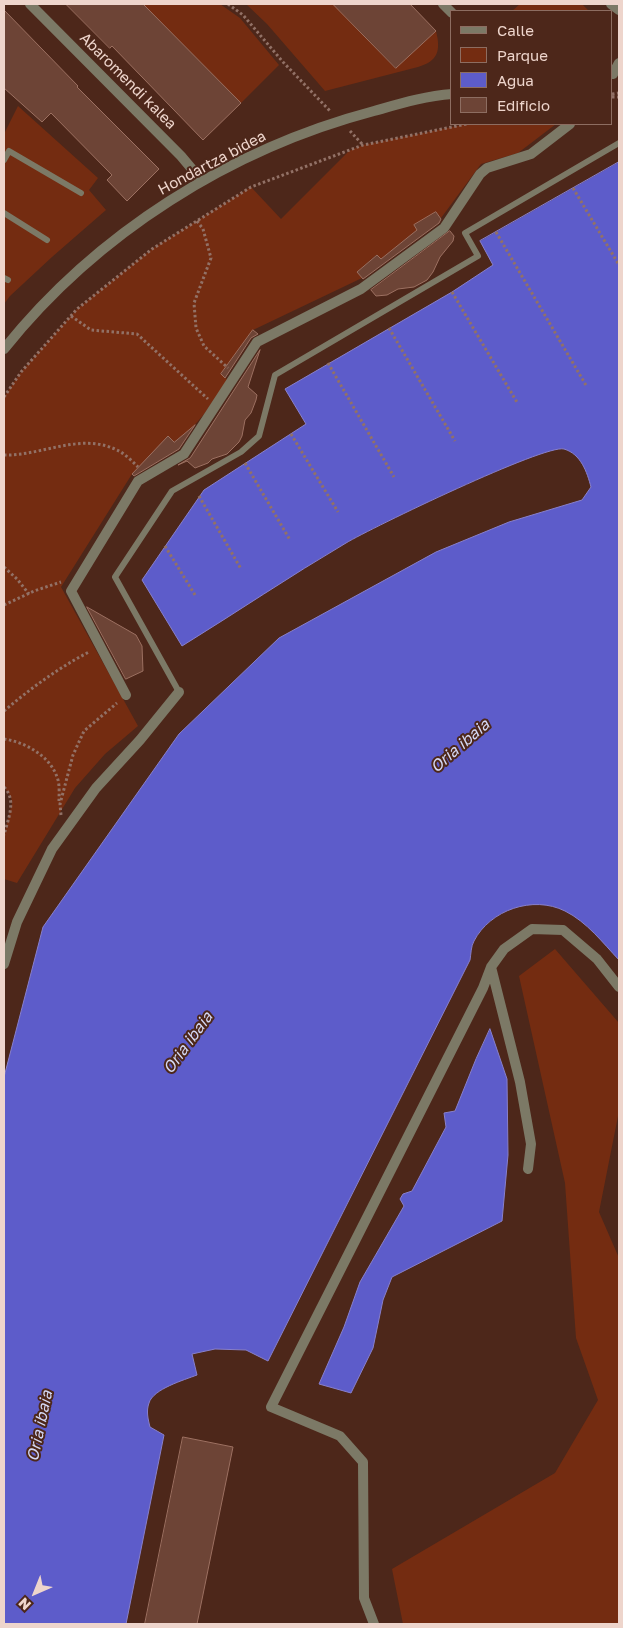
<!DOCTYPE html>
<style>
body{margin:0}
#map{position:relative;width:623px;height:1628px;overflow:hidden;background:#4d271a;font-family:"Golos Text",sans-serif}
canvas{display:block}
.frame{position:absolute;inset:0;border:5px solid #eed5cc;pointer-events:none}
.legend{position:absolute;left:450px;top:10px;width:162px;height:115px;box-sizing:border-box;background:#4d271a;border:1px solid #8d6d61;margin:0;padding:6px 9px;list-style:none;font-size:15px;color:#eed5cc}
.legend li{display:flex;align-items:center;gap:10px;height:25px}
.legend b{width:25px;border:1px solid #8d6d61}
.north{position:absolute;left:10px;top:1568px;width:50px;height:50px;-webkit-text-stroke:4px #4d271a;paint-order:stroke;rotate:224deg;font-size:14px;font-weight:700;line-height:20px;text-align:center;color:#eed5cc}
.north::after{content:'';display:block;margin:auto;width:18px;height:22px;background:#eed5cc;clip-path:polygon(50% 0,100% 100%,50% 72%,0 100%)}
</style>
<div id="map">
<canvas width="623" height="1628"></canvas>
<div class="frame"></div>
<ul class="legend">
<li><b style="height:6px;background:#7c7966"></b>Calle</li>
<li><b style="height:14px;background:#742c11"></b>Parque</li>
<li><b style="height:14px;background:#5d5cca"></b>Agua</li>
<li><b style="height:14px;background:#6d4436"></b>Edificio</li>
</ul>
<div class="north">N</div>
</div>
<script>
const ctx = document.querySelector('canvas').getContext('2d');
ctx.lineJoin = 'round';
function fill(path, color) {
  ctx.fillStyle = color;
  ctx.fill(path, 'evenodd');
}
function trace(path, color, width, dash) {
  ctx.strokeStyle = color;
  ctx.lineWidth = width;
  ctx.lineCap = dash ? 'butt' : 'round';
  ctx.setLineDash(dash || []);
  ctx.stroke(path);
}
function drawText(font, color, halo, rows, align = 'center') {
  ctx.font = font + ' "Golos Text",sans-serif';
  ctx.lineWidth = 4;
  ctx.setLineDash([]);
  ctx.textBaseline = 'middle';
  ctx.strokeStyle = halo;
  ctx.fillStyle = color;
  for (const [text, x, y, turn = 0] of rows) {
    ctx.save();
    ctx.translate(x, y);
    ctx.rotate((+turn || 0) * Math.PI / 180);
    ctx.textAlign = isNaN(turn) ? turn : align;
    if (halo) ctx.strokeText(text, 0, 0);
    ctx.fillText(text, 0, 0);
    ctx.restore();
  }
}
const green = new Path2D(`
 M 143,4 L 220,4 L 240,18 L 279,65 L 241,103 Z
 M 246,4 L 344,4 L 339,10 L 395,68 L 436,31 C 441,51 438,61 418,67 L 325,91 L 267,24 Z
 M 520,4 L 582,4 L 589,11 L 512,11 Z
 M 18,106 L 98,178 L 89,190 L 106,210 L 52,257 L 10,296 L 4,304 L 4,134 Z
 M 467,124 L 556,124 L 518,153 L 481,164 L 441,218 L 436,212 L 415,225 L 417,230 L 381,259 L 376,255 L 357,272 L 362,278 L 253,330 L 221,374 L 228,380 L 205,413 L 192,428 L 132,474 L 61,587 L 138,726 L 105,754 L 75,788 L 17,883 L 4,879 L 4,835 L 12,803 L 11,797 L 4,787 L 4,397 L 21,372 L 77,309 L 152,249 L 251,187 L 281,219 L 349,151 L 363,145 Z
 M 555,949 L 619,1023 L 619,1111 L 599,1212 L 619,1258 L 619,1624 L 403,1624 L 392,1569 L 555,1473 L 598,1400 L 576,1338 L 565,1183 L 519,976 Z`);
const water = new Path2D(`
 M 619,162 L 619,960 C 603,943 587,922 565,911 C 533,895 490,910 474,941 C 471,946 471,954 470,960 L 268,1361 L 246,1350 L 215,1349 L 192,1354 L 197,1375 C 184,1380 153,1389 149,1403 C 146,1411 148,1419 150,1427 L 164,1435 L 126,1624 L 4,1624 L 4,1077 L 43,927 L 179,734 L 279,638 L 436,552 L 509,522 L 582,500 L 591,487 C 587,472 581,454 564,449 C 545,444 371,528 346,543 C 290,576 237,612 182,646 L 142,580 L 204,490 L 306,424 L 285,389 L 452,292 L 493,265 L 480,241 Z
 M 490,1029 L 507,1079 L 508,1155 L 502,1221 L 392,1277 L 383,1300 L 373,1348 L 351,1393 L 319,1384 L 344,1327 L 360,1282 L 404,1206 L 400,1199 L 403,1194 L 412,1191 L 446,1127 L 444,1113 L 455,1111 L 476,1059 Z`);
const building = new Path2D(`
 M 66,4 L 143,4 L 241,103 L 203,140 L 112,46 L 110,48 Z
 M 333,4 L 410,4 L 436,31 L 396,68 Z
 M 4,10 L 78,86 L 77,87 L 159,169 L 127,201 L 107,180 L 112,175 L 51,113 L 42,122 L 4,88 Z
 M 436,212 L 441,219 L 439,223 L 363,279 L 357,272 L 377,255 L 381,259 L 417,230 L 414,225 Z
 M 450,231 L 454,236 L 453,241 L 440,257 L 433,272 L 427,280 L 414,287 L 398,289 L 387,295 L 376,296 L 371,290 Z
 M 253,330 L 258,334 L 251,338 L 225,378 L 221,374 Z
 M 260,350 L 248,387 L 257,395 L 256,400 L 251,413 L 245,420 L 242,436 L 239,442 L 227,454 L 212,459 L 208,463 L 195,468 L 187,461 L 178,465 L 190,458 Z
 M 195,425 L 179,449 L 134,476 L 132,474 L 168,436 L 174,442 Z
 M 87,607 L 136,635 L 142,646 L 143,671 L 126,679 Z
 M 183,1437 L 233,1447 L 197,1624 L 145,1624 Z`);
const path = new Path2D(`
 M 228,4 L 243,15 L 283,62 L 331,112
 M 612,94 L 619,93
 M 612,97 L 619,97
 M 350,131 L 363,145
 M 573,188 L 619,265
 M 197,221 L 203,229 L 211,258 L 194,303 L 196,328 L 204,346 L 228,368
 M 496,232 L 587,387
 M 452,292 L 518,404
 M 71,316 L 91,330 L 137,334 L 208,399
 M 389,328 L 455,441
 M 328,363 L 394,477
 M 4,397 L 21,372 L 77,309 L 152,249 L 251,187 L 363,145 L 467,124
 M 291,434 L 338,512
 M 4,455 C 42,456 80,432 117,450 C 124,453 132,461 138,467
 M 245,463 L 290,540
 M 199,496 L 241,569
 M 165,546 L 195,595
 M 4,567 L 17,579 L 29,594
 M 4,605 L 34,591 L 61,582
 M 4,711 C 30,689 58,668 89,652
 M 4,739 C 25,742 50,756 57,777 C 60,784 59,794 59,801
 M 4,787 C 17,800 8,819 4,835
 M 61,815 L 60,804 L 73,755 L 84,731 L 117,703`);
const lane = new Path2D(`
 M 4,160 L 9,151 L 81,193
 M 4,213 L 47,240
 M 4,278 L 8,280
 M 179,692 L 115,577 L 172,491 L 241,452 L 259,436 L 275,375 L 478,256 L 465,233 L 619,143`);
const street = new Path2D(`
 M 30,4 L 181,156 L 202,181
 M 443,4 L 452,13
 M 611,4 L 619,10
 M 613,74 L 619,63
 M 4,349 C 97,233 230,149 374,111 C 399,104 425,96 452,94
 M 126,695 L 71,591 L 138,481 L 184,454 L 257,342 L 361,289 L 444,228 L 480,174 L 487,168 L 531,154 L 570,124
 M 4,964 L 17,922 L 52,849 L 96,788 L 140,740 L 179,692
 M 491,967 L 520,1082 L 531,1144 L 528,1169
 M 374,1624 L 364,1598 L 363,1462 L 340,1436 L 271,1407 L 483,988 L 491,967 L 504,949 L 532,929 L 563,930 L 597,959 L 619,987`);
const streetNames = [
 ["Abaromendi kalea",128,81,45],
 ["Hondartza bidea",212,163,-28]
];
const waterNames = [
 ["Oria ibaia",460,746,-41],
 ["Oria ibaia",188,1043,-54],
 ["Oria ibaia",40,1426,-78]
];
fill(green, '#742c11');
fill(water, '#5d5cca');
trace(water, '#8880cb', 1);
fill(building, '#6d4436');
trace(building, '#9c7061', 1);
trace(path, '#927166', 3, [2.5, 2.5]);
trace(lane, '#7c7966', 6);
trace(street, '#7c7966', 10);
drawText('15px', '#eed5cc', '#4d271a', streetNames);
drawText('italic 16px', '#d4d8f4', '#4d271a', waterNames);
</script>
